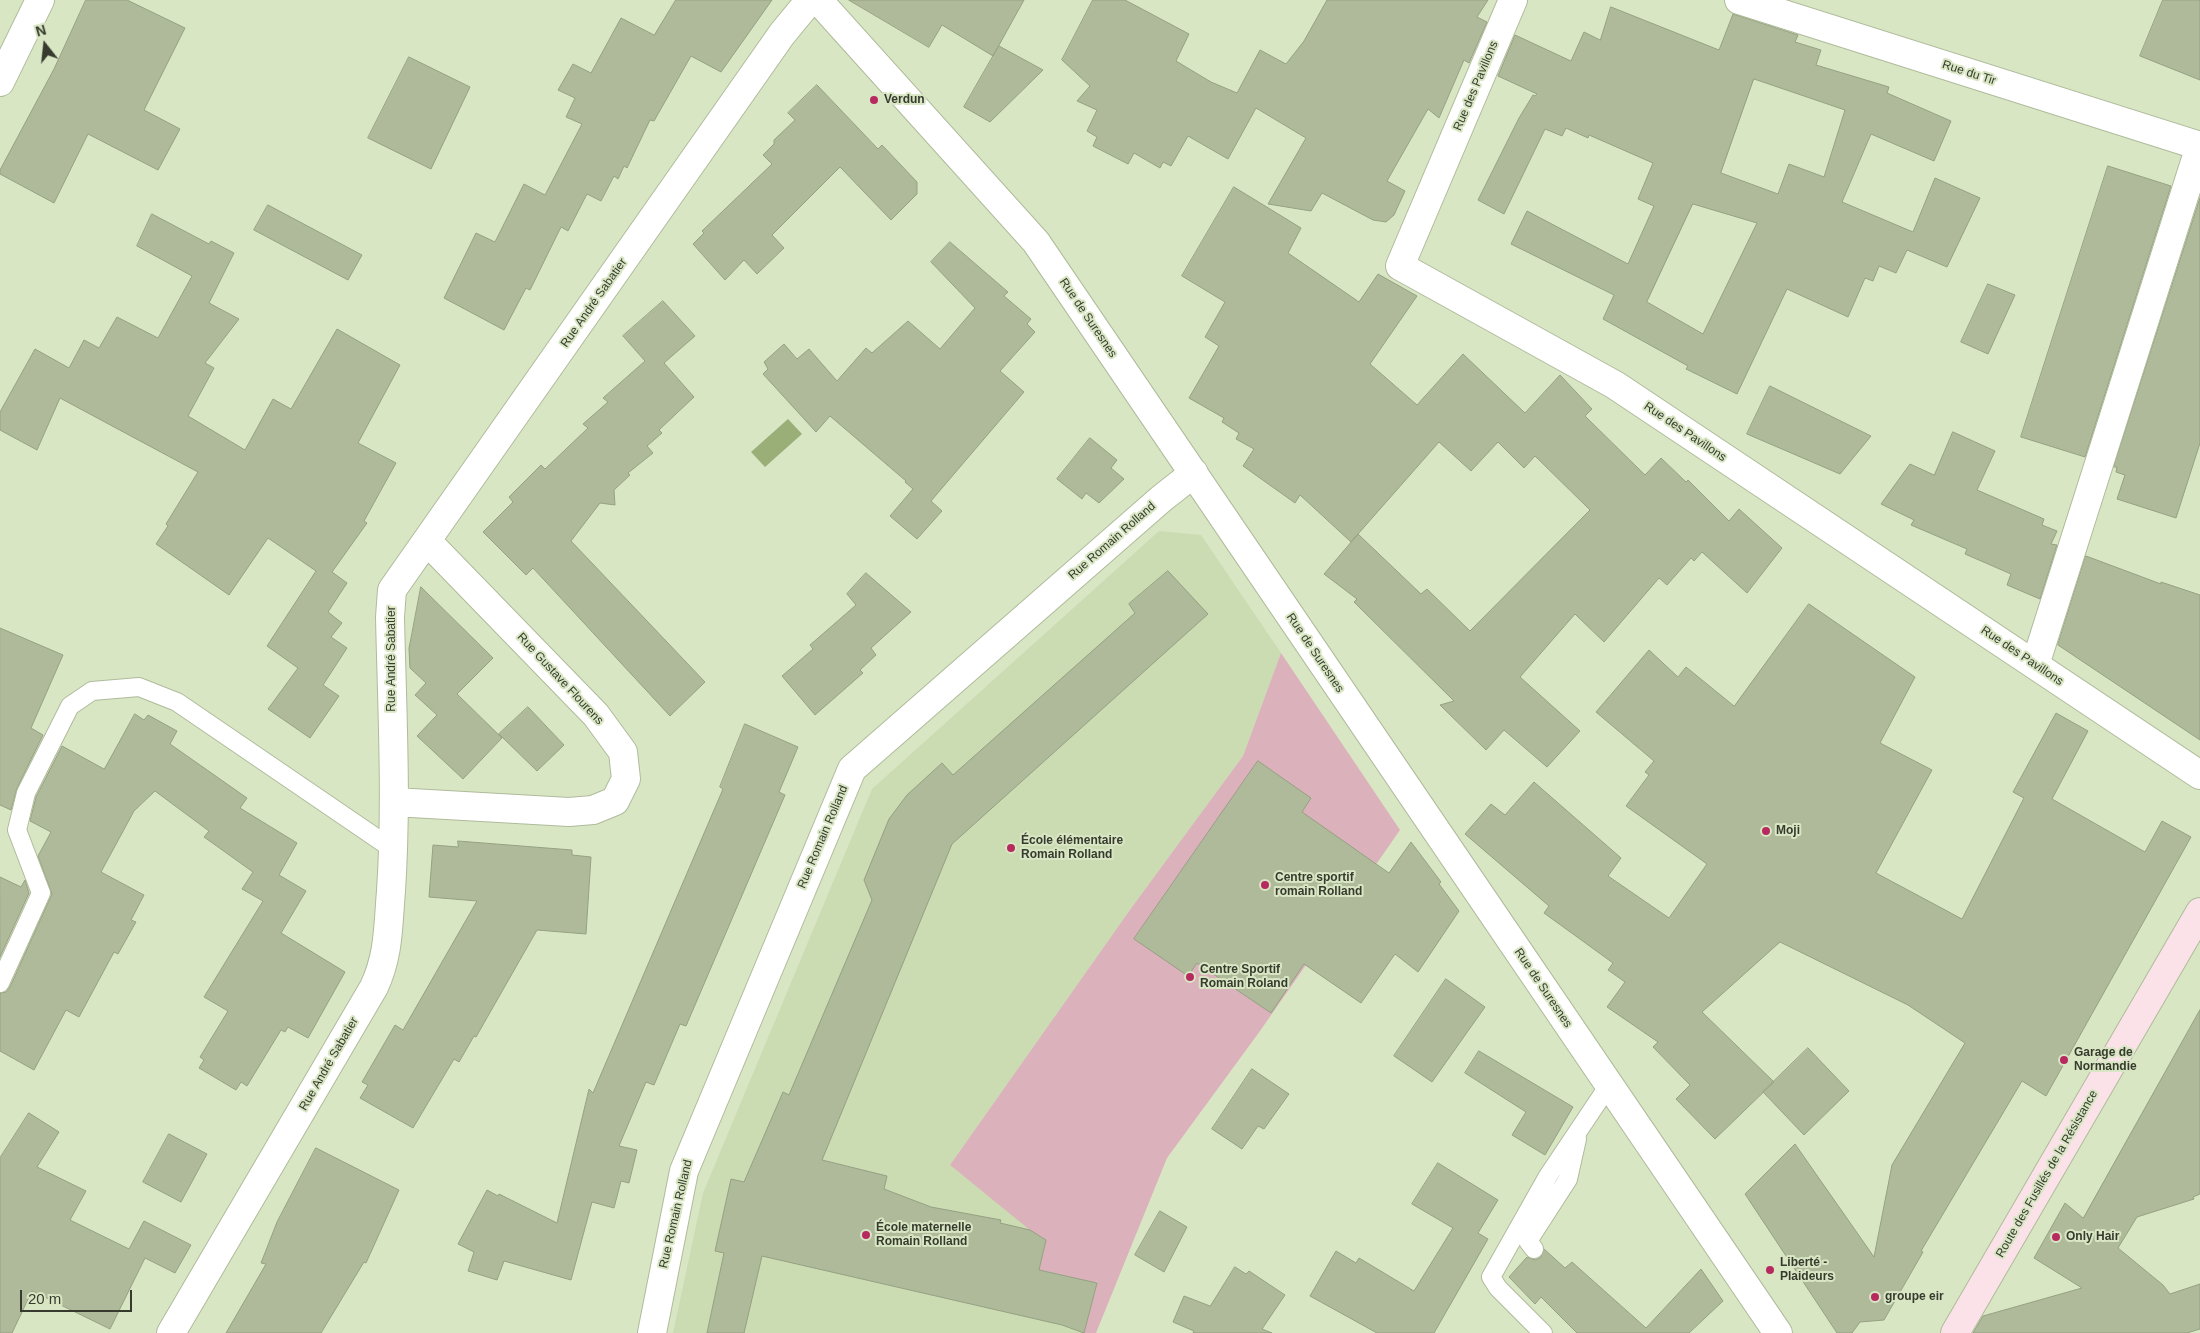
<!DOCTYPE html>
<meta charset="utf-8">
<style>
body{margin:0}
#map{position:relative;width:2200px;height:1333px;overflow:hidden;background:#d9e6c4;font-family:Arial,sans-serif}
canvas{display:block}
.north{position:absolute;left:20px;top:20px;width:50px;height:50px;-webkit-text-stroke:4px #d9e6c4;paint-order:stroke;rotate:344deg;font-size:14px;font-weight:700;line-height:20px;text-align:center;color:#363b2e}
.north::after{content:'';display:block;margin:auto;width:18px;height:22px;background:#363b2e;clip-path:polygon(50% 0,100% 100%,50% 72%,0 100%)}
.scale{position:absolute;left:20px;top:1290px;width:112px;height:22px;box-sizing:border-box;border:2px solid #363b2e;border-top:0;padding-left:6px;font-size:15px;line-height:18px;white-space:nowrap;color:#363b2e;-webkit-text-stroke:4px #d9e6c4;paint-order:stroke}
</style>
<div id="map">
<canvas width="2200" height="1333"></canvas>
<div class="north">N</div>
<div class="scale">20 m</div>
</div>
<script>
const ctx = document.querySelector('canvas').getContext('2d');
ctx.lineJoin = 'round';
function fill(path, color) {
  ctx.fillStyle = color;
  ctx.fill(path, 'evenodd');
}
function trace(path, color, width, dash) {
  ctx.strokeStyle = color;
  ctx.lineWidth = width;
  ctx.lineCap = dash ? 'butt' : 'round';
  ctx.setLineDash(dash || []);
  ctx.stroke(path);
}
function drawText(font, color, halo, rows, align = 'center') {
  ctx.font = font + ' Arial,sans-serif';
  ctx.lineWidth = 4;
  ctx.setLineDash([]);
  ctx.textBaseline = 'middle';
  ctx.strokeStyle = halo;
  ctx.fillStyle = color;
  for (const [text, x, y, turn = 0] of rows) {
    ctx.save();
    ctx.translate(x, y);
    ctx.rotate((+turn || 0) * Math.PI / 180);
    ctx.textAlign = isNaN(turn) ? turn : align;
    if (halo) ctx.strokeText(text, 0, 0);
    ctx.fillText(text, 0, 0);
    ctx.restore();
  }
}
const built = new Path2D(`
 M 1159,531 L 1201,535 L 1281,653 L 1243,756 L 1132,907 L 950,1165 L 1097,1281 L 1084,1333 L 673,1333 L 703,1193 L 872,789 Z`);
const green = new Path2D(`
 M 1281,653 L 1400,830 L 1260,1031 L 1167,1158 L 1096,1333 L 1084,1333 L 1097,1281 L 1095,1283 L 1039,1270 L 1030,1230 L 950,1165 L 1132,907 L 1243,756 Z`);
const water = new Path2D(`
 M 788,419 L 802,434 L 765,467 L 751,452 Z`);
const building = new Path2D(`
 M 86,0 L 127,0 L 185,28 L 144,110 L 180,129 L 158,170 L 88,134 L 54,203 L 0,174 L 0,170 L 54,69 Z
 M 676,0 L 772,0 L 721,72 L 691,56 L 654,121 L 650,120 L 627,168 L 624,166 L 618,179 L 614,176 L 601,201 L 587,194 L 568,231 L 561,227 L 530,290 L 526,288 L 504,330 L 444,298 L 476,233 L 495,242 L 524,184 L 545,195 L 582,124 L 566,117 L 575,98 L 558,90 L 573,64 L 591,73 L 621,18 L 654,35 Z
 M 849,0 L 1024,0 L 993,56 L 942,25 L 929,47 Z
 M 1093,0 L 1125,0 L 1189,34 L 1176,61 L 1211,82 L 1237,93 L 1260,50 L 1286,64 L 1304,41 L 1327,0 L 1488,0 L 1477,17 L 1487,22 L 1469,63 L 1464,60 L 1439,118 L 1428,109 L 1387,181 L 1405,191 L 1394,215 L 1386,222 L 1373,220 L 1322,193 L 1311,211 L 1268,204 L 1306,138 L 1256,108 L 1228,159 L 1188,136 L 1171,166 L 1163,162 L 1160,168 L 1134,153 L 1128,164 L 1093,146 L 1097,137 L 1087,131 L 1097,110 L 1077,101 L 1090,86 L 1062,60 Z
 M 2163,0 L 2200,0 L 2200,80 L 2140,56 Z
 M 1611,7 L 1719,50 L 1733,14 L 1798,35 L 1795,42 L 1821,50 L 1816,65 L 1889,87 L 1887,93 L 1951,121 L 1934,161 L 1871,134 L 1842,202 L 1913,232 L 1935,178 L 1980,198 L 1947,267 L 1907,250 L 1896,273 L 1879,266 L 1873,281 L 1865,278 L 1848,317 L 1787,289 L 1737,394 L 1686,369 L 1688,366 L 1603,319 L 1614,295 L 1511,244 L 1527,211 L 1628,264 L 1654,206 L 1638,199 L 1653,163 L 1589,135 L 1588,138 L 1566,128 L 1562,136 L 1545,129 L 1504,214 L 1478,200 L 1519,118 L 1533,95 L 1535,96 L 1537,94 L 1498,76 L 1515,35 L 1571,61 L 1584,32 L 1600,40 ZM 1754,79 L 1845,110 L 1824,177 L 1789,164 L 1778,194 L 1721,173 ZM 1693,204 L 1757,223 L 1703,334 L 1647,302 Z
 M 999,46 L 1043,70 L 990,122 L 964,107 Z
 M 409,57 L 470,87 L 431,169 L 368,138 Z
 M 817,85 L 878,149 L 882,145 L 917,182 L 917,194 L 891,220 L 840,167 L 772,235 L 784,248 L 757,274 L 744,260 L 725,280 L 693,244 L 704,233 L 702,231 L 772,164 L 763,155 L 774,144 L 774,140 L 795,120 L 788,113 Z
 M 2108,166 L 2171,186 L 2085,457 L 2021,437 Z
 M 1234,187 L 1301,228 L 1288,253 L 1359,302 L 1378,274 L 1417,296 L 1370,364 L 1417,405 L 1463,354 L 1525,413 L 1560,375 L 1592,409 L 1585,416 L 1645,475 L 1661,458 L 1686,482 L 1688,480 L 1729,521 L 1739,509 L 1782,548 L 1747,593 L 1702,552 L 1694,561 L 1691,558 L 1667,585 L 1659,578 L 1604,642 L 1575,614 L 1520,677 L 1580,731 L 1547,767 L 1504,730 L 1486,750 L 1440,705 L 1454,701 L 1354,602 L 1357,599 L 1324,574 L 1358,534 L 1421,594 L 1427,589 L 1470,631 L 1590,510 L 1535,456 L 1524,468 L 1498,442 L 1471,471 L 1439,442 L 1351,542 L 1300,495 L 1295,503 L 1243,466 L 1254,449 L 1236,439 L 1239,433 L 1222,422 L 1224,418 L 1189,398 L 1219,346 L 1205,337 L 1225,302 L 1182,276 Z
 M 2200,198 L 2200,443 L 2176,518 L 2117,499 L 2125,475 L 2116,472 L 2117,467 L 2114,467 Z
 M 268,205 L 362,255 L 348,280 L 254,230 Z
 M 152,214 L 209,244 L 211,241 L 234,253 L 209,303 L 239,319 L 205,363 L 214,368 L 188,416 L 245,450 L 273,399 L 291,409 L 337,329 L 400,365 L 358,443 L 396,463 L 364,521 L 367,523 L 332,572 L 347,583 L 328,612 L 342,623 L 331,637 L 347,648 L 323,685 L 339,696 L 310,738 L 268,709 L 298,668 L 267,646 L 316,571 L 268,538 L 229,595 L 156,544 L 168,526 L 166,524 L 198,472 L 60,398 L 37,450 L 0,430 L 0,412 L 35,349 L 69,368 L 84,340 L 99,348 L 117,317 L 158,338 L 192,276 L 137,246 Z
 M 950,242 L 1008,292 L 1004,296 L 1031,319 L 1027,324 L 1035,332 L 1000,371 L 1024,392 L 931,501 L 942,511 L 917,539 L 890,516 L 913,489 L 905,482 L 906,481 L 830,416 L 816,432 L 763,374 L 768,369 L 764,362 L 784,344 L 797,359 L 809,349 L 837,381 L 866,348 L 872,353 L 908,321 L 940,349 L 975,308 L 931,262 Z
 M 1988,284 L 2015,295 L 1988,354 L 1961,342 Z
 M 663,301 L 695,336 L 664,363 L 694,397 L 659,430 L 662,433 L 647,446 L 653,453 L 628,473 L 630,475 L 614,490 L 615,505 L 600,503 L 571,541 L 705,682 L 670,716 L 533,568 L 526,575 L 483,532 L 513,502 L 509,497 L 541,465 L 545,469 L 588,428 L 583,424 L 608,402 L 603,398 L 645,361 L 623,336 Z
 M 1770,386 L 1871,436 L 1840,474 L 1747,434 Z
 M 1953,432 L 1995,451 L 1977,490 L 2044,519 L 2042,525 L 2057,531 L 2051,544 L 2057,545 L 2040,599 L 2007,585 L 2011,574 L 1965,554 L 1967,549 L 1911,525 L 1914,520 L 1881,504 L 1910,464 L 1934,475 Z
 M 1090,438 L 1117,460 L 1111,468 L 1124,479 L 1099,503 L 1086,493 L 1082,499 L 1057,479 Z
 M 2086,556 L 2161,584 L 2161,582 L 2200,595 L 2200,740 L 2058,645 Z
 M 1168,571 L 1208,614 L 952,844 L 822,1160 L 887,1176 L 884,1189 L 931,1207 L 1001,1220 L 1000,1223 L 1030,1230 L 1046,1240 L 1039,1270 L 1097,1283 L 1084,1333 L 1062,1325 L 762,1256 L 744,1333 L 707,1333 L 724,1253 L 715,1251 L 731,1179 L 744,1182 L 783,1092 L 789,1095 L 872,900 L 864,880 L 889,819 L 907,795 L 942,763 L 953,775 L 1135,613 L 1129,604 Z
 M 866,573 L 911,612 L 871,648 L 876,655 L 860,670 L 863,673 L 815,715 L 782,676 L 813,649 L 810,645 L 856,605 L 847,594 Z
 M 421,587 L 493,658 L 457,694 L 502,738 L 463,779 L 417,736 L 437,715 L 415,695 L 426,683 L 410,668 L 409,649 Z
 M 1809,604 L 1915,677 L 1880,743 L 1932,770 L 1876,873 L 1962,919 L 2024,798 L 2013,792 L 2056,713 L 2088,731 L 2052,799 L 2145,852 L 2162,821 L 2191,837 L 2046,1096 L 2022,1081 L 1921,1251 L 1923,1252 L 1884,1320 L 1860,1322 L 1852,1333 L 1837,1333 L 1745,1194 L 1795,1144 L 1874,1257 L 1892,1165 L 1965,1043 L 1908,1005 L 1780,942 L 1702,1012 L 1774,1082 L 1715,1139 L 1676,1099 L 1690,1085 L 1653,1047 L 1658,1042 L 1607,1007 L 1625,982 L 1608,970 L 1613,963 L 1544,913 L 1549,906 L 1465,834 L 1491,804 L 1505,815 L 1534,782 L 1621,858 L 1608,876 L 1669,918 L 1707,864 L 1626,806 L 1649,775 L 1645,772 L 1654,761 L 1596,712 L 1649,650 L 1678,677 L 1686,667 L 1734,706 Z
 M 0,628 L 63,655 L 31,728 L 43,735 L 17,788 L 11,810 L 0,805 Z
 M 528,707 L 564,745 L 537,771 L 499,734 Z
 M 135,714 L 144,720 L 148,715 L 177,731 L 170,744 L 247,798 L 240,808 L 297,843 L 279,875 L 306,891 L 281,933 L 345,972 L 308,1038 L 288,1027 L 285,1032 L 281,1030 L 247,1086 L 241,1082 L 236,1090 L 199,1068 L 204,1060 L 200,1057 L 228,1011 L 204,997 L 263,901 L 242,889 L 253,872 L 204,837 L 209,831 L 155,791 L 134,811 L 101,872 L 144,895 L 131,920 L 136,922 L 118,954 L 114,952 L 79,1017 L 66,1010 L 34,1070 L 0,1051 L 0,993 L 6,992 L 10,987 L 52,894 L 38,856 L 51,832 L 30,821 L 36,797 L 62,746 L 104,769 Z
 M 745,724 L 798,747 L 779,792 L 785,795 L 686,1026 L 680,1024 L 654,1085 L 646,1082 L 619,1146 L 637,1150 L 629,1183 L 621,1181 L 614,1208 L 592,1202 L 571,1280 L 504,1261 L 497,1280 L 468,1271 L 474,1252 L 458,1244 L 487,1190 L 498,1196 L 499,1194 L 557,1223 L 589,1089 L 593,1093 L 723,789 L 720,787 Z
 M 1258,761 L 1311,798 L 1302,812 L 1389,873 L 1411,842 L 1441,882 L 1439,884 L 1459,911 L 1418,972 L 1395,954 L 1361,1003 L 1304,964 L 1271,1013 L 1197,963 L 1188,976 L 1134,939 Z
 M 458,841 L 572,850 L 572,855 L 591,857 L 586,934 L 537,930 L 476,1037 L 474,1036 L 459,1062 L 454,1059 L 413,1128 L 360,1098 L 368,1085 L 362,1082 L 395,1025 L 403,1030 L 477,901 L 429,897 L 433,845 L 458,847 Z
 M 0,877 L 21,887 L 25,880 L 29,893 L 0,957 Z
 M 1446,979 L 1485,1007 L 1432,1082 L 1394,1056 Z
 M 2200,1010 L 2200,1194 L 2193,1197 L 2194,1199 L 2137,1217 L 2118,1248 L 2163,1285 L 2170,1294 L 2200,1284 L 2200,1329 L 2187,1333 L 1973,1333 L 1983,1316 L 2082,1288 L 2034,1258 L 2065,1203 L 2083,1218 Z
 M 1808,1048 L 1849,1091 L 1804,1135 L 1763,1092 Z
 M 1479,1051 L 1573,1107 L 1545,1155 L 1512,1135 L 1526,1112 L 1465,1073 Z
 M 1252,1069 L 1289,1094 L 1264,1129 L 1258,1126 L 1242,1149 L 1212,1129 Z
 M 29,1113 L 59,1132 L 37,1167 L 86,1191 L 70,1220 L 129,1249 L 144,1221 L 191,1245 L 175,1273 L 145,1258 L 110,1329 L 32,1291 L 12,1333 L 0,1333 L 0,1158 Z
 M 169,1134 L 207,1154 L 181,1202 L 143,1182 Z
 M 316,1148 L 399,1190 L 366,1263 L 364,1262 L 321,1333 L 226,1333 L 266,1264 L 261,1263 L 277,1222 Z
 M 1438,1163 L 1498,1200 L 1478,1233 L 1488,1239 L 1434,1333 L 1377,1333 L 1310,1296 L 1336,1251 L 1356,1263 L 1359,1258 L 1414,1291 L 1453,1228 L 1412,1204 Z
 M 1160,1211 L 1187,1227 L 1164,1272 L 1135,1255 Z
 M 1544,1249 L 1565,1268 L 1572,1262 L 1646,1328 L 1701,1269 L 1723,1301 L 1689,1333 L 1577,1333 L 1541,1297 L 1535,1304 L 1509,1277 L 1527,1257 L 1535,1260 L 1540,1258 Z
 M 1235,1267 L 1246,1274 L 1249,1271 L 1285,1295 L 1262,1329 L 1272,1333 L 1193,1333 L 1194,1331 L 1173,1322 L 1184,1296 L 1210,1306 Z`);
const lane = new Path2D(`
 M 0,983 L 41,893 L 17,830 L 26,793 L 70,706 L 92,691 L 139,687 L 177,702 L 394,850
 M 1534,1249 L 1528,1241 L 1568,1179 L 1577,1139
 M 1543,1333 L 1498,1288 L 1491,1277 L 1548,1176 L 1609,1085`);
const street = new Path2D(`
 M 818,0 L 1036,242 L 1778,1333
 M 1513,0 L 1400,266 L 1615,385 L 2200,775
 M 1739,0 L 2200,146 L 2035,665
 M 0,82 L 40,0
 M 394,802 L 569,812 L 593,810 L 615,801 L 626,779 L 623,752 L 596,715 L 427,541
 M 171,1333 L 374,987 C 389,955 388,926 391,891 C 397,800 392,708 390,617 L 392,590 L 782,34 L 810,0
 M 652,1333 L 684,1171 L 852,769 L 1161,499 L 1194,473`);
const secondary = new Path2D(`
 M 1955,1333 L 2200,912`);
const markers = [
 [874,100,5,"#b62a5f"],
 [1766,831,5,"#b62a5f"],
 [1011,848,5,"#b62a5f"],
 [1265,885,5,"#b62a5f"],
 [1190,977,5,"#b62a5f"],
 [2064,1060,5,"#b62a5f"],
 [866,1235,5,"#b62a5f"],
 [2056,1237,5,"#b62a5f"],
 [1770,1270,5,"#b62a5f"],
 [1875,1297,5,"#b62a5f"]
];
const streetNames = [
 ["Rue du Tir",1969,73,18],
 ["Rue des Pavillons",1476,86,-67],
 ["Rue André Sabatier",594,303,-55],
 ["Rue de Suresnes",1088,318,56],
 ["Rue des Pavillons",1685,432,34],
 ["Rue Romain Rolland",1112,541,-41],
 ["Rue de Suresnes",1315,653,56],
 ["Rue des Pavillons",2022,656,34],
 ["Rue André Sabatier",392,659,-90],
 ["Rue Gustave Flourens",560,679,47],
 ["Rue Romain Rolland",823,837,-67],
 ["Rue de Suresnes",1543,988,56],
 ["Rue André Sabatier",329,1064,-60],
 ["Route des Fusillés de la Résistance",2047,1174,-60],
 ["Rue Romain Rolland",676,1214,-77]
];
const poiNames = [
 ["Verdun",884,100],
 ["Moji",1776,831],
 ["École élémentaire",1021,841],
 ["Romain Rolland",1021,855],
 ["Centre sportif",1275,878],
 ["romain Rolland",1275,892],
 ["Centre Sportif",1200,970],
 ["Romain Roland",1200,984],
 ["Garage de",2074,1053],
 ["Normandie",2074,1067],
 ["École maternelle",876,1228],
 ["Romain Rolland",876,1242],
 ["Only Hair",2066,1237],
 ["Liberté -",1780,1263],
 ["Plaideurs",1780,1277],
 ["groupe eir",1885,1297]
];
fill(built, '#cbdbb2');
fill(green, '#dbb1bb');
fill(water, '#9aae77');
fill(building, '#aeba9a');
trace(building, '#95a182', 1);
trace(lane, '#afbb9b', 20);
trace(street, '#afbb9b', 30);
trace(secondary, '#afbb9b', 30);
trace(lane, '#fff', 18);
trace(street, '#fff', 28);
trace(secondary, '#fbe2e8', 28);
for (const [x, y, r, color] of markers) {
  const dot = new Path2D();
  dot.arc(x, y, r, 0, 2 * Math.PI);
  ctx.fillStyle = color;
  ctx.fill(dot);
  trace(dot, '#d9e6c4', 2);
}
drawText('12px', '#363b2e', '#d9e6c4', streetNames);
drawText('bold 12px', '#363b2e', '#d9e6c4', poiNames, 'left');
</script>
